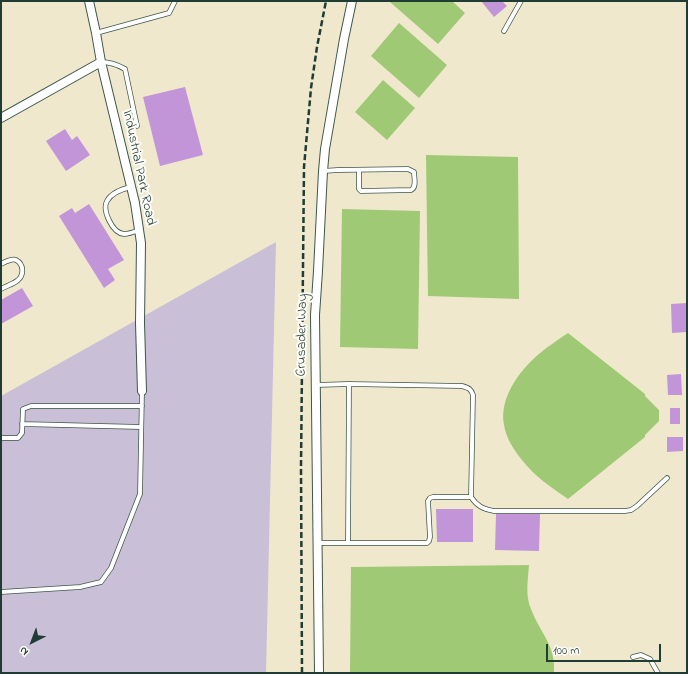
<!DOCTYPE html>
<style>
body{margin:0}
#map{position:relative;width:688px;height:674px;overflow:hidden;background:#efe8cd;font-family:"Indie Flower",sans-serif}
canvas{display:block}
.frame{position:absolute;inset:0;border:2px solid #1f3d34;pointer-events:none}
.north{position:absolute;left:12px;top:622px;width:40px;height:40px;-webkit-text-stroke:3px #fdfcf7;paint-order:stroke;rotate:222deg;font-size:11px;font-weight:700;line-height:16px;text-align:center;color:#1f3d34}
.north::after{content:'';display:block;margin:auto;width:14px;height:18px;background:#1f3d34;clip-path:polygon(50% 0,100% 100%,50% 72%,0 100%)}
.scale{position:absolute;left:546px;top:644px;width:115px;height:18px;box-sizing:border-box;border:2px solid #1f3d34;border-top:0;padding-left:5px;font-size:12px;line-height:14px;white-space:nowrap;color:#1f3d34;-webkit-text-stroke:3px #fdfcf7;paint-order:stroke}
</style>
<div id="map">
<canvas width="688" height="674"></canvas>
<div class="frame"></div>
<div class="north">N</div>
<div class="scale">100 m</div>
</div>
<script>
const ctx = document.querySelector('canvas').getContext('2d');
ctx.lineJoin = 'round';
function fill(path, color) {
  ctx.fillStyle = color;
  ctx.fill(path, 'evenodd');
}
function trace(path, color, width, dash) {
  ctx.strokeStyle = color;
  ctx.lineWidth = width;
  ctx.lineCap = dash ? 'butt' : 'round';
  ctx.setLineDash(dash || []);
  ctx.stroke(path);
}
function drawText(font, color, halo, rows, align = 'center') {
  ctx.font = font + ' "Indie Flower",sans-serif';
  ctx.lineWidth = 4;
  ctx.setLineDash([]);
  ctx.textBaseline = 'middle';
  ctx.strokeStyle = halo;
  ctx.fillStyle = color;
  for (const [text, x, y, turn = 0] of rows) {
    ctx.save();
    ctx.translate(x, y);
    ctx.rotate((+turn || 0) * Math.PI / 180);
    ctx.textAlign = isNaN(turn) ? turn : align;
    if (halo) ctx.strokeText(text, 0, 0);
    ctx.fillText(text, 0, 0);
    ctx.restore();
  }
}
const industrial = new Path2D(`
 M 276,242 L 266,673 L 1,673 L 1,396 Z`);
const green = new Path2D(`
 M 391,1 L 452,1 L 465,13 L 438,44 L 390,2 Z
 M 399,23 L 447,65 L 419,98 L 371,56 Z
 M 383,80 L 415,108 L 387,140 L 355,112 Z
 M 426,155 L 518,157 L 519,299 L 428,296 Z
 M 342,209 L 420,211 L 418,349 L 340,347 Z
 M 568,333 L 645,394 L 645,396 L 659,410 L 659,421 L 645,435 L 645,437 L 568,499 C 552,488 534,476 522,460 C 514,450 506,438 504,425 C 499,398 519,371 539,354 C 548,346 558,340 568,333 Z
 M 529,565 C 528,580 525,595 531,609 C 540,633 556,645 554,673 L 350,673 L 351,567 Z`);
const building = new Path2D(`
 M 481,1 L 502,1 L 507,6 L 494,17 Z
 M 185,87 L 203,155 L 160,166 L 143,97 Z
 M 65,129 L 72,140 L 77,136 L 90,155 L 66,171 L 46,141 Z
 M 89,204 L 124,260 L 108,269 L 115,280 L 104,288 L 59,216 L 72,208 L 75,213 Z
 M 22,288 L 33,306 L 1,324 L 1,300 Z
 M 687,303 L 687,332 L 672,333 L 671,304 Z
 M 681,374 L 682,395 L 668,395 L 667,375 Z
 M 670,408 L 680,408 L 680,424 L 670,424 Z
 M 667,437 L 683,437 L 683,451 L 667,452 Z
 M 436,509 L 473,509 L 473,542 L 437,542 Z
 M 496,514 L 540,514 L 539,551 L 495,550 Z`);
const lane = new Path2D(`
 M 504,31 L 521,1
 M 96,33 L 169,13 L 175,1
 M 101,62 C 110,62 118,65 125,69 L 137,126
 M 323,171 L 338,170 L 408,169 L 414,172 C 414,178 417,187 411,190 L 361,191 L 359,189 L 359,170
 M 131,187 C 122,189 112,192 107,201 C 102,210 112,233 124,234 C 129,234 134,232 139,230
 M 1,264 C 5,262 12,258 16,260 C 24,264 24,275 18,280 C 14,284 6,286 1,289
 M 316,385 L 349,384 L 462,386 C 469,388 471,389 473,395 L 471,497 L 433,497 L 430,498 L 428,501 L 430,537 L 429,541 L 427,543 L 318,543
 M 22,424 L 141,427
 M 1,438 L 18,438 L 22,433 L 23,409 L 31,406 L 142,406
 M 471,497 C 477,506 483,509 494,511 L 625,511 L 631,510 L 637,506 L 667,478
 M 348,542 L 349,384
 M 1,592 L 80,587 L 101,582 L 111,568 L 140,494 L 142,391
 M 633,657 L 641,655 L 650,659 L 658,673`);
const street = new Path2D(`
 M 89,1 L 96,33 L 101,62 L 135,203 L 141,243 L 140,323 L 142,391
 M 1,118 L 101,62
 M 319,673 L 315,315 L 318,271 L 323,171 L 325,149 L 344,39 L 352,1`);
const rail = new Path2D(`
 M 302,673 L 301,467 L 304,167 L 311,88 L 317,47 L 326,1`);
const streetNames = [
 ["Industrial Park Road",138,168,78],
 ["Crusader Way",303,335,-89]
];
fill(industrial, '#c9bfd7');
fill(green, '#a0c975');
fill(building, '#c295d8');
trace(lane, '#3e574b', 5.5);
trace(street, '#3e574b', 10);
trace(lane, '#fff', 4);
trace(street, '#fff', 8);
trace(rail, '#1f3d34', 2.5, [6, 3]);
drawText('14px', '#1f3d34', '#fdfcf7', streetNames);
</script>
